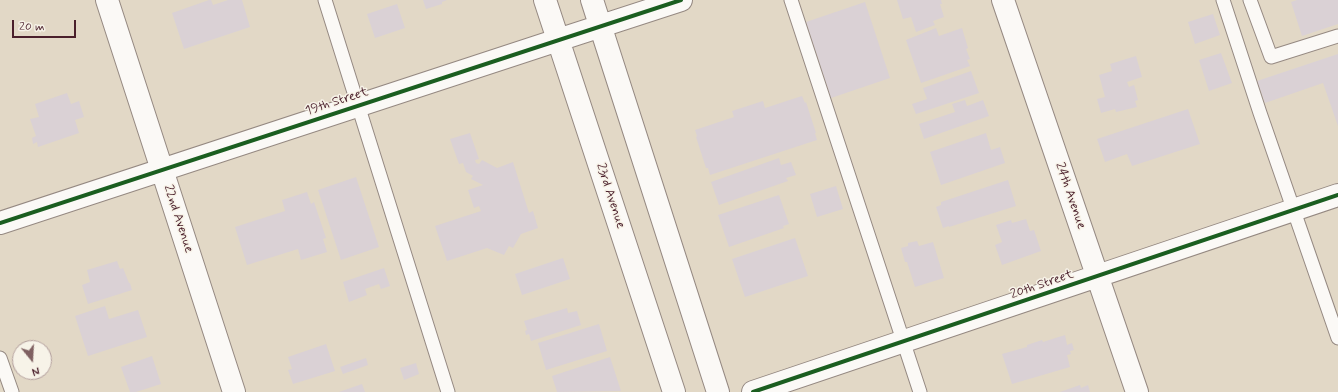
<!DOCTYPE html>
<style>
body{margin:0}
#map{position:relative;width:1338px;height:392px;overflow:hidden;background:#e2d8c6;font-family:Mynerve,sans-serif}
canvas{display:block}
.north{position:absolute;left:12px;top:340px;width:40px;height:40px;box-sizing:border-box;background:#f7f3e8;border:1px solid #b29e9c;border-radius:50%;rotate:162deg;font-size:11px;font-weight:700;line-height:16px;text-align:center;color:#4a1f2b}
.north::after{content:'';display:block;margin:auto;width:14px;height:18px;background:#7f6061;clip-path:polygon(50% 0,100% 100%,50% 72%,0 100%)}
.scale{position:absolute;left:12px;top:20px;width:64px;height:18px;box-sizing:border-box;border:2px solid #4a1f2b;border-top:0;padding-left:5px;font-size:12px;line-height:14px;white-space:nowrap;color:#4a1f2b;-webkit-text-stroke:3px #f7f3e8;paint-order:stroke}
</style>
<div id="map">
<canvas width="1338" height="392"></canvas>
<div class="north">N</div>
<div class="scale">20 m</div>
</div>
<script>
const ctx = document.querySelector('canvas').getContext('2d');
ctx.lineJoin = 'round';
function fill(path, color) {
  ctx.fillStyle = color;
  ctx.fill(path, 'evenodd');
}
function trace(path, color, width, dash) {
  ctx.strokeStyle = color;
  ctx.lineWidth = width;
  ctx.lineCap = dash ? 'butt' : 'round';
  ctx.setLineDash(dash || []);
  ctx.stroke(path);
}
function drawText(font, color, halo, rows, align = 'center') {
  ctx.font = font + ' Mynerve,sans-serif';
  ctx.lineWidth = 3;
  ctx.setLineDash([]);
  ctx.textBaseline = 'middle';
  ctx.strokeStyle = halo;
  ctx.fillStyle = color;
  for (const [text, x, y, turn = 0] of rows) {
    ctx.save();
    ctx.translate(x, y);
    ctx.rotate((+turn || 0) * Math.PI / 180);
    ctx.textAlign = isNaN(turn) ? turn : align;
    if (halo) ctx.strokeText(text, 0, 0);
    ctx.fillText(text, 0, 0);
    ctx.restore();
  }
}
const building = new Path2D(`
 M 209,0 L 211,0 L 213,5 L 228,0 L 242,0 L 250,27 L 184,49 L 172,13 Z
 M 423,0 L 447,0 L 442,2 L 442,4 L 426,9 Z
 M 897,0 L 941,0 L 942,4 L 940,4 L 944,17 L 933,21 L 935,25 L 916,32 L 911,17 L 903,19 Z
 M 1297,0 L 1338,0 L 1338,24 L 1302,36 L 1291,2 Z
 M 865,2 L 890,78 L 831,98 L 806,22 Z
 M 397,4 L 405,28 L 375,38 L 367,14 Z
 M 1213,14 L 1220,35 L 1195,44 L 1188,22 Z
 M 936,28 L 939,36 L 962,28 L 968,48 L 966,49 L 970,59 L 967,60 L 970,66 L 921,83 L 906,40 Z
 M 1221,53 L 1232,83 L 1209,91 L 1199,60 Z
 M 1338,54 L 1338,126 L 1323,83 L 1265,103 L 1257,81 Z
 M 1136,56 L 1142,77 L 1127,82 L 1129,87 L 1134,85 L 1138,100 L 1135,101 L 1137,107 L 1116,112 L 1115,109 L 1101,113 L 1097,99 L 1105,97 L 1099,75 L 1112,71 L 1110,64 Z
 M 971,71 L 979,93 L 916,114 L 912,104 L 927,99 L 923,88 Z
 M 67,93 L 71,104 L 79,101 L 84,117 L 75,120 L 79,133 L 38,147 L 37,142 L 33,144 L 32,138 L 36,136 L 30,119 L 39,117 L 35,104 Z
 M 802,96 L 805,103 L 806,102 L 816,133 L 815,133 L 817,140 L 710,175 L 708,168 L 706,168 L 696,137 L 697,136 L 695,130 L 734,117 L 732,111 L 763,101 L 765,108 Z
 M 965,100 L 967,106 L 983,100 L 989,116 L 924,139 L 919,124 L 955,112 L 952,104 Z
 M 1188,109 L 1200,144 L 1132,166 L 1127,154 L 1105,162 L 1097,139 Z
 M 470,133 L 479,159 L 475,160 L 476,163 L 479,164 L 482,160 L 497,168 L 513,162 L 529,213 L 533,211 L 538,228 L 521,234 L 513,248 L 509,246 L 504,255 L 487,248 L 447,261 L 435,226 L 481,211 L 479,206 L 474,208 L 468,190 L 483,185 L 471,179 L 473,176 L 466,172 L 463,163 L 459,164 L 450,139 Z
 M 986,133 L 991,150 L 1000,147 L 1005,163 L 941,185 L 930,152 Z
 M 779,158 L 781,165 L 791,162 L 796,175 L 786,178 L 788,181 L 719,205 L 711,182 Z
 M 356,177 L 379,247 L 341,260 L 318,190 Z
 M 1008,180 L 1016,206 L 949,227 L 949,226 L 943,228 L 936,207 L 941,205 L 941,202 Z
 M 836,186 L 843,209 L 817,217 L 810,194 Z
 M 307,192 L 311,204 L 314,202 L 326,238 L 323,239 L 327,252 L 301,260 L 298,249 L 247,265 L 235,227 L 285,211 L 282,200 Z
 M 779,195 L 789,224 L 783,226 L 784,228 L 729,247 L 718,215 Z
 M 1026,219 L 1030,231 L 1034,230 L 1041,251 L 1002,265 L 995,245 L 1002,242 L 996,225 L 1011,220 L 1012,223 Z
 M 795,238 L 808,276 L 745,297 L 732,259 Z
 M 917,241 L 919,246 L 933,242 L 944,278 L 915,287 L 907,262 L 905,262 L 901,248 L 908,246 L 908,243 Z
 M 563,258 L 570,279 L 522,295 L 515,274 Z
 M 117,261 L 120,269 L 123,268 L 129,283 L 130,283 L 132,290 L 88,304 L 82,285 L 90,282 L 87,270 Z
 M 384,268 L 390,286 L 381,289 L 379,284 L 365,289 L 367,295 L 349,302 L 343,282 Z
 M 105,306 L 109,319 L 138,310 L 147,337 L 88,356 L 75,316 Z
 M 567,308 L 568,313 L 577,311 L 581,325 L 531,341 L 529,334 L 526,335 L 525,331 L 527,330 L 524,321 Z
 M 599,324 L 607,351 L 546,370 L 538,343 Z
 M 1065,335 L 1067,345 L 1072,343 L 1074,350 L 1070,351 L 1071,354 L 1067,355 L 1070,367 L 1012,384 L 1002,354 L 1027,347 L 1027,345 L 1042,340 L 1043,342 Z
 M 326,344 L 335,371 L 293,384 L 288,370 L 292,369 L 288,357 Z
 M 152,356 L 161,384 L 136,392 L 130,392 L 121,367 Z
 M 610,357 L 621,391 L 557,392 L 552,376 Z
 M 366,358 L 368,365 L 343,374 L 340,367 Z
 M 416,363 L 419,374 L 404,380 L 400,368 Z
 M 362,384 L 365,392 L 339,392 Z
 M 1080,385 L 1081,388 L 1088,385 L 1090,392 L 1060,392 Z`);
const service = new Path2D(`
 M 325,0 L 448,392
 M 791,0 L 920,392
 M 1223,0 L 1260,113 L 1338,338
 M 1250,0 L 1271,57 L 1338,36
 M 0,358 L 12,392`);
const minor = new Path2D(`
 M 107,0 L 234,392
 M 1003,0 L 1137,392
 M 0,223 L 558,40
 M 753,392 L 1338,195`);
const tertiary = new Path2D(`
 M 545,0 L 674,392
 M 592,0 L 718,392
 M 558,40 L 681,0`);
const cycleway = new Path2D(`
 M 0,223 L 681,0
 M 753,392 L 1338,195`);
const streetNames = [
 ["19th Street",337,102,-18],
 ["23rd Avenue",610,196,72],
 ["24th Avenue",1070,196,71],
 ["22nd Avenue",178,219,72],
 ["20th Street",1042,285,-19]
];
fill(building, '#dad1d5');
trace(service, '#958982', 15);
trace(minor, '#958982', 24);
trace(tertiary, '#958982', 24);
trace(service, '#fbf9f6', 13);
trace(minor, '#fbf9f6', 22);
trace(tertiary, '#fbf9f6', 22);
trace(cycleway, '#1b5e20', 4);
drawText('13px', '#4a1f2b', '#f7f3e8', streetNames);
</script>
